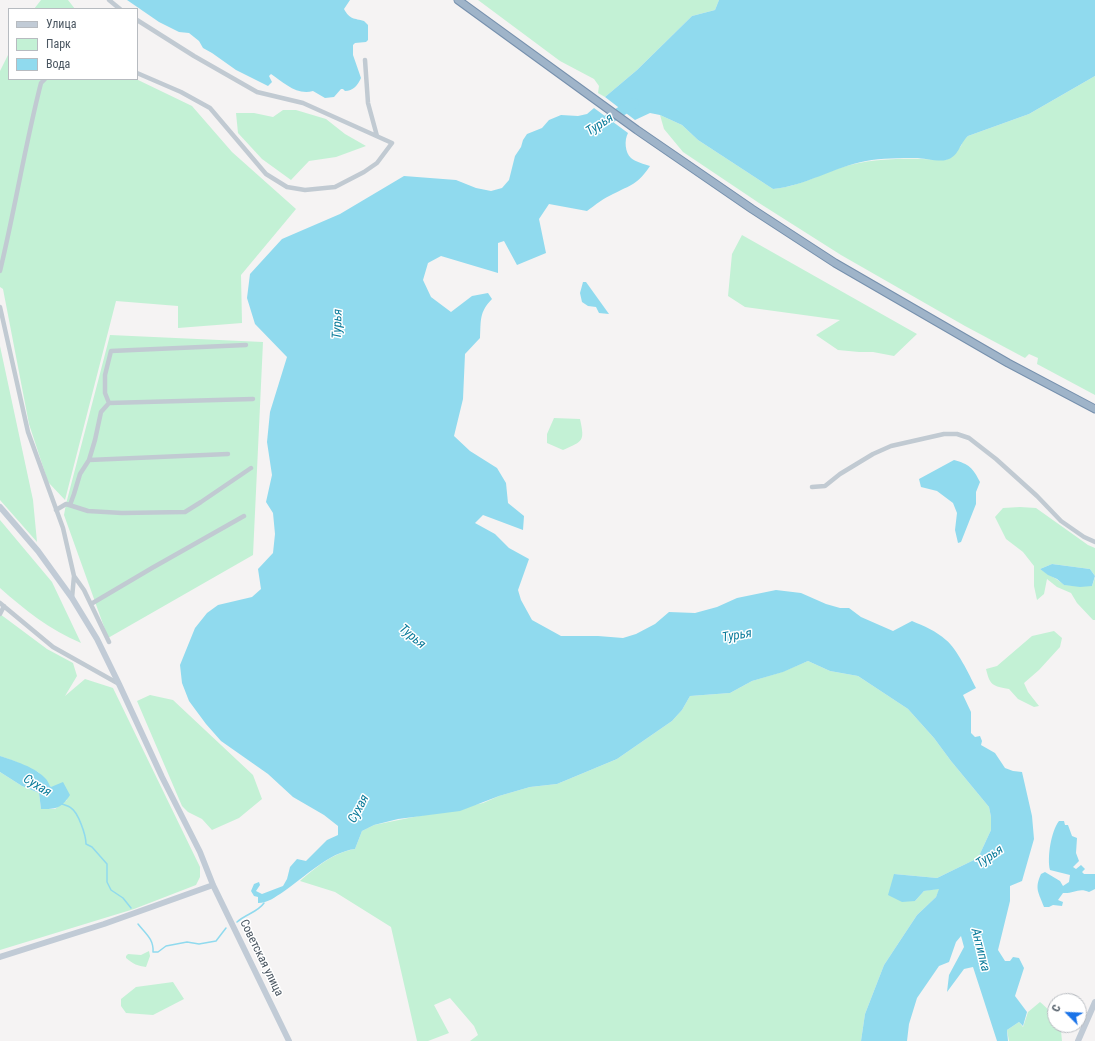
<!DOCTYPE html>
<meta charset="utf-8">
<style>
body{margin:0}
#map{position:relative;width:1095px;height:1041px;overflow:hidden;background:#f5f3f3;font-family:"Roboto Condensed",sans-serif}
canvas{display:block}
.legend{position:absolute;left:8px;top:8px;width:130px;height:72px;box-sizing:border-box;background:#fff;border:1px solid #b7bbc0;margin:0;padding:5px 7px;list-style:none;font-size:12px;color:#4a5661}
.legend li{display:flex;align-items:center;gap:8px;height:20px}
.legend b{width:20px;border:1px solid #b7bbc0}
.north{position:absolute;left:1047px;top:993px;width:40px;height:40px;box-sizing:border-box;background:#fff;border:1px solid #b7bbc0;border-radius:50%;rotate:294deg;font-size:11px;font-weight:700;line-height:16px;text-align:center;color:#4a5661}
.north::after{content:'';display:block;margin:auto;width:14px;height:18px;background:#1a73e8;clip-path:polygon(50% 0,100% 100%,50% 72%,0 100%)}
</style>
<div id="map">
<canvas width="1095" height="1041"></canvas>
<ul class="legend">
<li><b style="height:5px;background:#c1cbd6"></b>Улица</li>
<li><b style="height:11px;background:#c3f1d5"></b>Парк</li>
<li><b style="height:11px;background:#90daee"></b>Вода</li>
</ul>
<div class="north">С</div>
</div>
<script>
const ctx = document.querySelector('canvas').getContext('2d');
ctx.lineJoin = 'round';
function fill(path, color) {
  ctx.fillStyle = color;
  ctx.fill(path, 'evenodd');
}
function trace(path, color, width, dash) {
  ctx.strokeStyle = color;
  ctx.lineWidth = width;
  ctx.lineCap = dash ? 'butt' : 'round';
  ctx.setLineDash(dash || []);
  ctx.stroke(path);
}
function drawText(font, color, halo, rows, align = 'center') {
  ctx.font = font + ' "Roboto Condensed",sans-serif';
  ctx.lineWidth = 3;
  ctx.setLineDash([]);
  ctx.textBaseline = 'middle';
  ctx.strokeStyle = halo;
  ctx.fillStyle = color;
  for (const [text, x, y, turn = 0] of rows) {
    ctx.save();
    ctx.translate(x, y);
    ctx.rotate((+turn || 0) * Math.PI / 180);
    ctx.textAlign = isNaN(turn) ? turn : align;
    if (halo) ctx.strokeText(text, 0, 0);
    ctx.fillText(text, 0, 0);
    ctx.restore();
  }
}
const green = new Path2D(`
 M 41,0 L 68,0 L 75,9 L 34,9 Z
 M 478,0 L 719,0 L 715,10 L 692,16 L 637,70 L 605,97 L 598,93 L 599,86 L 594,79 L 560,61 Z
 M 9,53 L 9,79 L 136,79 L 192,106 L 232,152 L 296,209 L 241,275 L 242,323 L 178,328 L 178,306 L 116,301 L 65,500 L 48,482 L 29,424 L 3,289 L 0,287 L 0,71 Z
 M 1095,76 L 1095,395 L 1037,364 L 1038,358 L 1029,354 L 1025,358 L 965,326 L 841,255 L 759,203 L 683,152 L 664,129 L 660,115 L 682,125 L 698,140 L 773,189 C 798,187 820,174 843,167 C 876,157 911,158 946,160 L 961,146 L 963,140 L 968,136 L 1029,114 Z
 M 283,110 L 296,110 L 326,119 L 345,134 L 366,146 L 336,157 L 309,161 L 291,180 L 262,159 L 238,133 L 236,113 L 254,113 L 273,117 Z
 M 742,235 L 917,334 L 894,356 L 873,352 L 859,352 L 838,350 L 816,335 L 840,320 L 745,307 L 728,296 L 732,254 Z
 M 110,335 L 263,342 L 253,555 L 108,638 L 64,515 L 66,504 Z
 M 0,346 L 33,500 L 37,542 L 0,500 Z
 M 554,418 L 580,419 C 585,442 583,441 563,450 L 547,443 L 547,434 Z
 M 1020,507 L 1036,508 L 1088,545 L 1095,548 L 1095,576 L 1090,569 L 1052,564 L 1040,569 C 1048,575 1057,578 1064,585 L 1092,586 L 1095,577 L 1095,620 L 1093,620 L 1077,603 L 1071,593 L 1057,587 L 1047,579 L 1044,594 L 1037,600 L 1034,586 L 1034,566 L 1023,552 L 1006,539 L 995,517 L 1003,508 Z
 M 0,520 L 52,582 L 81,643 C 50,630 25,610 0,588 Z
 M 0,614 L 47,649 L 73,663 L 77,676 L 65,696 L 85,679 L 113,688 L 200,867 L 200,877 L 196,885 L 134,909 L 0,950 L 0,772 L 22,786 L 39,793 L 41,809 L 55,809 L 67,800 L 51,787 L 38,772 L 14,761 L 0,756 Z
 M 1054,631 L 1062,638 L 1060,647 L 1039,670 L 1024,683 L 1028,692 L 1039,706 L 1034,707 L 1018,699 L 1009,689 C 993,686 990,686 986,669 L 997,666 L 1032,636 Z
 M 808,661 L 830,671 L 858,676 L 908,709 L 934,738 L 951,761 L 989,807 L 991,817 L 991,830 L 978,858 L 937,878 L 894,874 L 915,901 L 924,891 L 940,888 L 936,897 L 917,915 L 884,965 L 865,1014 L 861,1041 L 470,1041 L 478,1035 L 474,1026 L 450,998 L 434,1005 L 449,1033 L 428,1041 L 417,1041 L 391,927 L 335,892 L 300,881 C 315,868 334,852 355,849 L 362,831 L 374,825 L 483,803 L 499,796 L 530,787 L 557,784 L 617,759 L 672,721 L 682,710 L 690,696 L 730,693 L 752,681 L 782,672 Z
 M 150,695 L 173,700 L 253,775 L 262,799 L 239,818 L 212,830 L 202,819 L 188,812 L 182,806 L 137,701 Z
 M 149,951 L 150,956 L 146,967 C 138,966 133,964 126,958 L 126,956 L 128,954 L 141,955 Z
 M 173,982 L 184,999 L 153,1015 L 126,1013 L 121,1006 L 121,999 L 136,987 Z
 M 1040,1002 C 1047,1008 1055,1015 1055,1025 L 1058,1025 L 1061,1031 L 1062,1041 L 1009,1041 L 1007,1030 L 1019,1022 L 1023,1027 L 1028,1012 Z`);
const water = new Path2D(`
 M 127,0 L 350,0 L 344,9 C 350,20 354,18 364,21 L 368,25 L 368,40 L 366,42 L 355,43 L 353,45 L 353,55 L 361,78 C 358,85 353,91 345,91 L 343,89 L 341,89 L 334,97 L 325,98 L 313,91 C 297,96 283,82 271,74 L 269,76 L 272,82 L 268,86 L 236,70 L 212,53 L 203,48 L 199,41 L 189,33 L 179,32 L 159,22 Z
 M 719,0 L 1095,0 L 1095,76 L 1029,114 L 968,136 C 959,144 959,157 946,160 C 938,162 924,158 915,158 C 901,158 881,158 866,161 C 834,167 805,186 773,189 L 698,140 L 682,125 L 660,115 L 650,113 L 635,120 L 605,97 L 637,70 L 692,16 L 715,10 Z
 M 594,108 L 628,133 C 624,140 625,153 631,158 C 636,162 644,164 650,166 C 638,184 631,185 613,194 C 604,198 595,205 587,211 L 549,204 L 539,219 L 546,253 L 517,265 L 504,241 L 498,243 L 498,273 L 441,256 L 428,263 L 423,280 L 431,297 L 451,312 L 472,296 L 488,293 L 492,299 C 479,312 481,321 480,338 L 465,354 L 463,399 L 454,436 L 470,451 L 497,468 L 506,483 L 508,503 L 524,516 L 523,530 L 483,515 L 475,523 L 495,534 L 509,548 L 529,559 L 518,590 L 521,600 L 532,620 L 561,636 L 598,636 L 623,638 L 636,634 L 655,624 L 669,612 L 695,613 L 717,607 L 737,598 L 776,590 L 801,593 L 826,604 L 840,608 L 849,608 L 861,617 L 893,631 L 912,621 C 924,626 936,631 946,640 C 957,649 969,674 976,688 L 963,695 L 971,712 L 971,733 L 975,737 L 980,736 L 982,741 L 981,745 L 995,753 L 1005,768 L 1013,771 L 1022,772 L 1032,816 L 1034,839 L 1022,881 L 1010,886 L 1010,901 L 998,950 L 1005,961 L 1010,961 L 1013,957 L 1019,958 L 1024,968 L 1015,996 L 1027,1012 L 1023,1026 L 1019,1022 L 1007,1030 L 1008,1041 L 997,1041 L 973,967 L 964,969 L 947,992 L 949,975 L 964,947 L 961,936 L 956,942 L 949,962 L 939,966 L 917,998 L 909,1024 L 907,1041 L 861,1041 L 865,1014 L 884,965 L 917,915 L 936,897 L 939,889 L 924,891 L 915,901 L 902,902 L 888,895 L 894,874 L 937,878 L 978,858 L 991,830 L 991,817 L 989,807 L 951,761 L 934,738 L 908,709 L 858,676 L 830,671 L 808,661 L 783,672 L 752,681 L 730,693 L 690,696 L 682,710 L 672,721 L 617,759 L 557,784 L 530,787 L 499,796 L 460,811 L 398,819 L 374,825 L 362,831 L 355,849 C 329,852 304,878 283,892 C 275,897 268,903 258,903 L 258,897 L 254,896 L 251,891 L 254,884 L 259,882 L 260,885 L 256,891 L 262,894 L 283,886 L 287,879 L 290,867 L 297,859 L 306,861 L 327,840 L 338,835 L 338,826 L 324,815 L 293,797 L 268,774 L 221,741 L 206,724 L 189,701 L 182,683 L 180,665 L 195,628 L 207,613 L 218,605 L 252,597 L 261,589 L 258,569 L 273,553 L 275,534 L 273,513 L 266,502 L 272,475 L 267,442 L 270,412 L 287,357 L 255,324 L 247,298 L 250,274 L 282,239 L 340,214 L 404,176 L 456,180 L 476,188 L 491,191 L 502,188 L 509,180 L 515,156 L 521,147 L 523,140 L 527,134 L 542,128 L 549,120 L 561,115 L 578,116 L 587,114 Z
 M 583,282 L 586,282 L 609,314 L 599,313 L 596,307 L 588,306 L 582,302 L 580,293 Z
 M 954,460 C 969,464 973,468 980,482 L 976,492 L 976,504 L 961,542 L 958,543 L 955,530 L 957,513 L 953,503 L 937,491 L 921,487 L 919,479 Z
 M 1052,564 L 1090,569 L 1095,576 L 1092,586 L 1080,587 L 1064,585 L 1057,579 L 1048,575 L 1040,569 Z
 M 0,756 C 13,760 37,768 46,779 C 48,781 49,785 51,787 L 63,782 L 70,795 C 61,809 56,809 41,809 L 39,793 L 22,786 L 0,772 Z
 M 1059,821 L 1064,821 L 1065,825 L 1068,825 L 1072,836 L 1077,838 L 1076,853 L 1079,861 L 1073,867 L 1076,869 L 1081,865 L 1085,869 L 1082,872 L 1084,874 L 1095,874 L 1095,889 L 1089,892 C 1079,887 1073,894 1063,893 L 1058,900 L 1063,902 L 1062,906 L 1053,905 L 1049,907 L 1044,907 C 1039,893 1034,889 1041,874 L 1045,872 L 1060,881 L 1063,886 L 1069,882 L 1070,875 L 1050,870 C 1047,858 1051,831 1059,821 Z`);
const stream = new Path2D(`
 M 62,804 C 65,805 69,806 71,808 C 78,812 86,835 86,844 L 92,847 L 107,864 L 107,882 L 111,890 L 123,898 L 131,908
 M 237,922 C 246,914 258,912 264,903
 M 138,924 C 145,933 154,939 153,952 L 158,952 L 166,946 L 187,942 L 199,944 L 216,941 L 226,928`);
const river = new Path2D(`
 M 598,126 L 634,103`);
const minor = new Path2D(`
 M 109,0 L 120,9
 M 137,20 L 194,56 L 257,92 L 303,103 L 392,143 L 377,163 L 364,172 L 335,187 L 305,190 L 287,187 L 266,174 L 210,108 L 181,92 L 137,73
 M 365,60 L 368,103 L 377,136
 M 0,271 C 15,209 25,145 41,83 L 45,79
 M 0,307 L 28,432 L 63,528 L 74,576 L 72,598
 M 109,403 L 105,393 L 105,375 L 111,351 L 246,345
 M 89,460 L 228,454
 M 812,487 L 825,486 L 840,474 L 873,454 L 891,446 L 944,434 L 957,434 L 969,438 L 996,459 L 1037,496 L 1061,521 L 1084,537 L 1095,542
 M 70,505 L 74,494 L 80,474 L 89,460 L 95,440 L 101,412 L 109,403 L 253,399
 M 56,510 L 66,504 L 88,511 L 122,513 L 185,512 L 201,502 L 251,468
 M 74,576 L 84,590 L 109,642
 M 0,603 L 53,647 L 119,684
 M 91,604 L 152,568 L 244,516
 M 0,614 L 4,606`);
const secondary = new Path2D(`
 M 0,507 L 38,551 L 72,598 L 97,639 L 119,684 L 162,777 L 200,852 L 213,885 L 289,1041
 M 0,957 L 104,924 L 213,885
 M 1078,1041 L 1095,1002`);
const trunk = new Path2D(`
 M 458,0 L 637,130 L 752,209 L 835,263 L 1008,363 L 1095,409`);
const streetNames = [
 ["Советская улица",261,958,64]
];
const waterNames = [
 ["Турья",600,125,-33],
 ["Турья",338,324,-88],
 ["Турья",737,636,-9],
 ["Турья",412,637,40],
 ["Сухая",37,786,31],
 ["Сухая",359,809,-62],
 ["Турья",990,857,-34],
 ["Антипка",980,950,76]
];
fill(green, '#c3f1d5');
fill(water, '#90daee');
trace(stream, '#90daee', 1.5);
trace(river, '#90daee', 10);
trace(trunk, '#7690ad', 9);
trace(minor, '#c1cad2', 4.5);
trace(secondary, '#c1cbd6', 6);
trace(trunk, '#9fb4c9', 7);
drawText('12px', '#4a5661', '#fff', streetNames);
drawText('italic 13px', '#0c7c9b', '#fff', waterNames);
</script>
